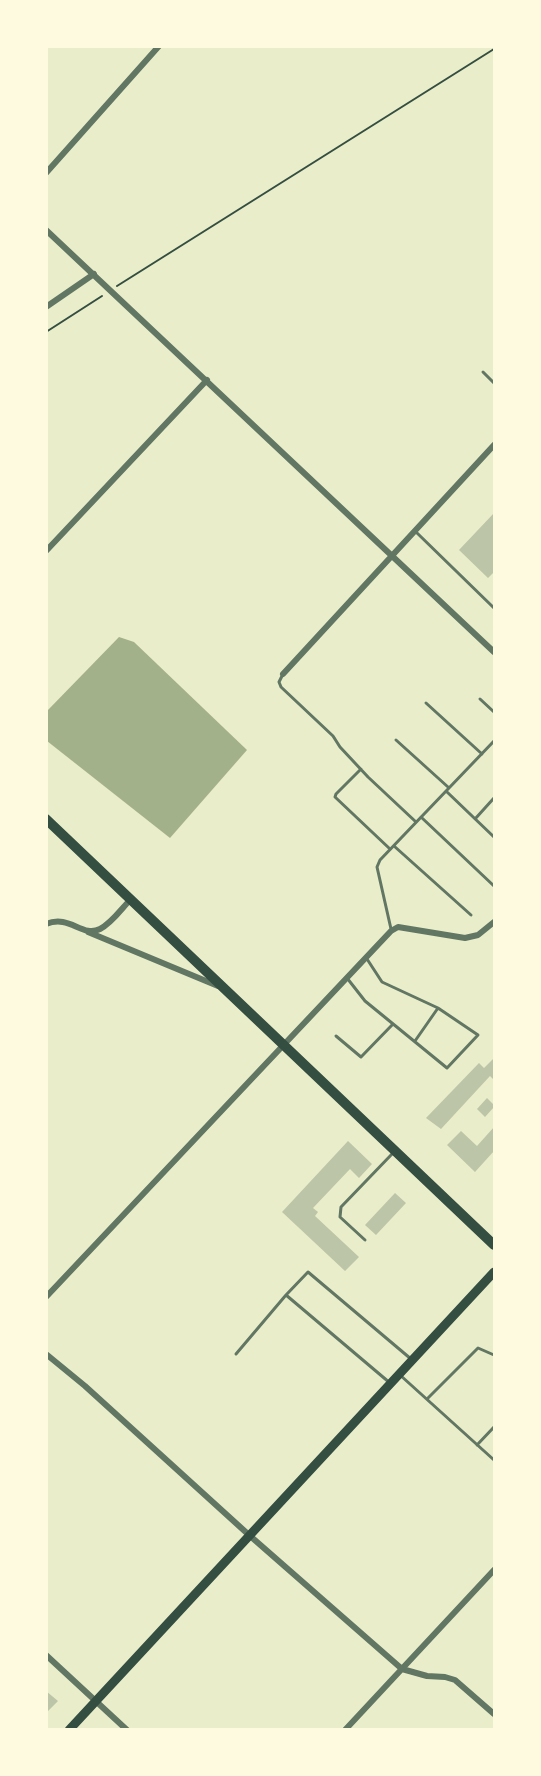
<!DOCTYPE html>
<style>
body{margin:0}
#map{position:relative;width:541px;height:1776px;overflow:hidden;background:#e9edc9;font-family:"Work Sans",sans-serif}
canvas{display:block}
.frame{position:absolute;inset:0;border:48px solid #fefae0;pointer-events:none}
</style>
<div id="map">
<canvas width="541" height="1776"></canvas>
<div class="frame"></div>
</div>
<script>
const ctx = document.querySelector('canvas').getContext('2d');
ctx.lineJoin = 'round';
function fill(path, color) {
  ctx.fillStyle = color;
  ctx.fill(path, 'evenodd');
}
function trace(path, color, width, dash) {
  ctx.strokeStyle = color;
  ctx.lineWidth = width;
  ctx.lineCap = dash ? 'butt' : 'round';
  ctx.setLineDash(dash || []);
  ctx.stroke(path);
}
const water = new Path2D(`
 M 119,637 L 134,642 L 247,750 L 170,838 L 47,741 L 47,711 Z`);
const building = new Path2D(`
 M 494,513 L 494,572 L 488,578 L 459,550 Z
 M 494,1058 L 494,1080 L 490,1076 L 441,1129 L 426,1118 L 479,1063 L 484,1068 Z
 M 487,1098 L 494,1105 L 494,1107 L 485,1117 L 477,1109 Z
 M 494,1127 L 494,1151 L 475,1172 L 447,1145 L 461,1131 L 477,1146 Z
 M 348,1141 L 372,1164 L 359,1178 L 350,1169 L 313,1208 L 318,1212 L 315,1216 L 359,1257 L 345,1271 L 282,1212 Z
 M 395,1193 L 406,1203 L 376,1235 L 365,1225 Z
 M 46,1691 L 58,1701 L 46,1713 Z`);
const path = new Path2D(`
 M 117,286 L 494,49
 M 46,332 L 102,296`);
const service = new Path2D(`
 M 483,372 L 494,383
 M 416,532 L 494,608
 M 283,674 L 279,682 L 281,687 L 333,736 L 340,747 L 368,777 L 416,822
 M 480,699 L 494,712
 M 426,703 L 482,754
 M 396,740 L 448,787
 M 361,769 L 336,794 L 335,797 L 390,849
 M 446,791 L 494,837
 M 421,817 L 494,886
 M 475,819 L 494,798
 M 394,846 L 471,915
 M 391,929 L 377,867 L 380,860 L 494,741
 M 347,978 L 365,1001 L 447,1068 L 478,1035 L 438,1008 L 382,982 L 367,959
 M 336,1036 L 361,1057 L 393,1024
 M 415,1041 L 438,1008
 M 365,1240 L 340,1217 L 341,1207 L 392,1154
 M 236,1354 L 286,1295
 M 400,1375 L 494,1460
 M 390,1383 L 286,1295 L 308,1272 L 411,1359
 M 427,1399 L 478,1348 L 494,1355
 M 477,1445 L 494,1427`);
const minor = new Path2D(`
 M 46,173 L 159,46
 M 46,230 L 494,652
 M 46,307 L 94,274
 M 46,551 L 207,380
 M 283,674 L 494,445
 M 46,924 C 70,914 82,938 100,929 C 112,923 122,908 131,899
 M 88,932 L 218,986
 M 46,1297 L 391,931 L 398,927 L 465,938 L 478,935 L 494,922
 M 46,1354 L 85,1386 L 249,1535 L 402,1669 L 427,1676 L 445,1677 L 455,1680 L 494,1714
 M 46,1655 L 127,1730
 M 345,1730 L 494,1570`);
const secondary = new Path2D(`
 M 69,1730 L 494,1272`);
const trunk = new Path2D(`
 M 46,819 L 494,1245`);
fill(water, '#a3b18a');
fill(building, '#bcc5a7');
trace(path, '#344e41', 2);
trace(service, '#617663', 3);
trace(minor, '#617663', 6);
trace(secondary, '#344e41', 9);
trace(trunk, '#344e41', 10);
</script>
